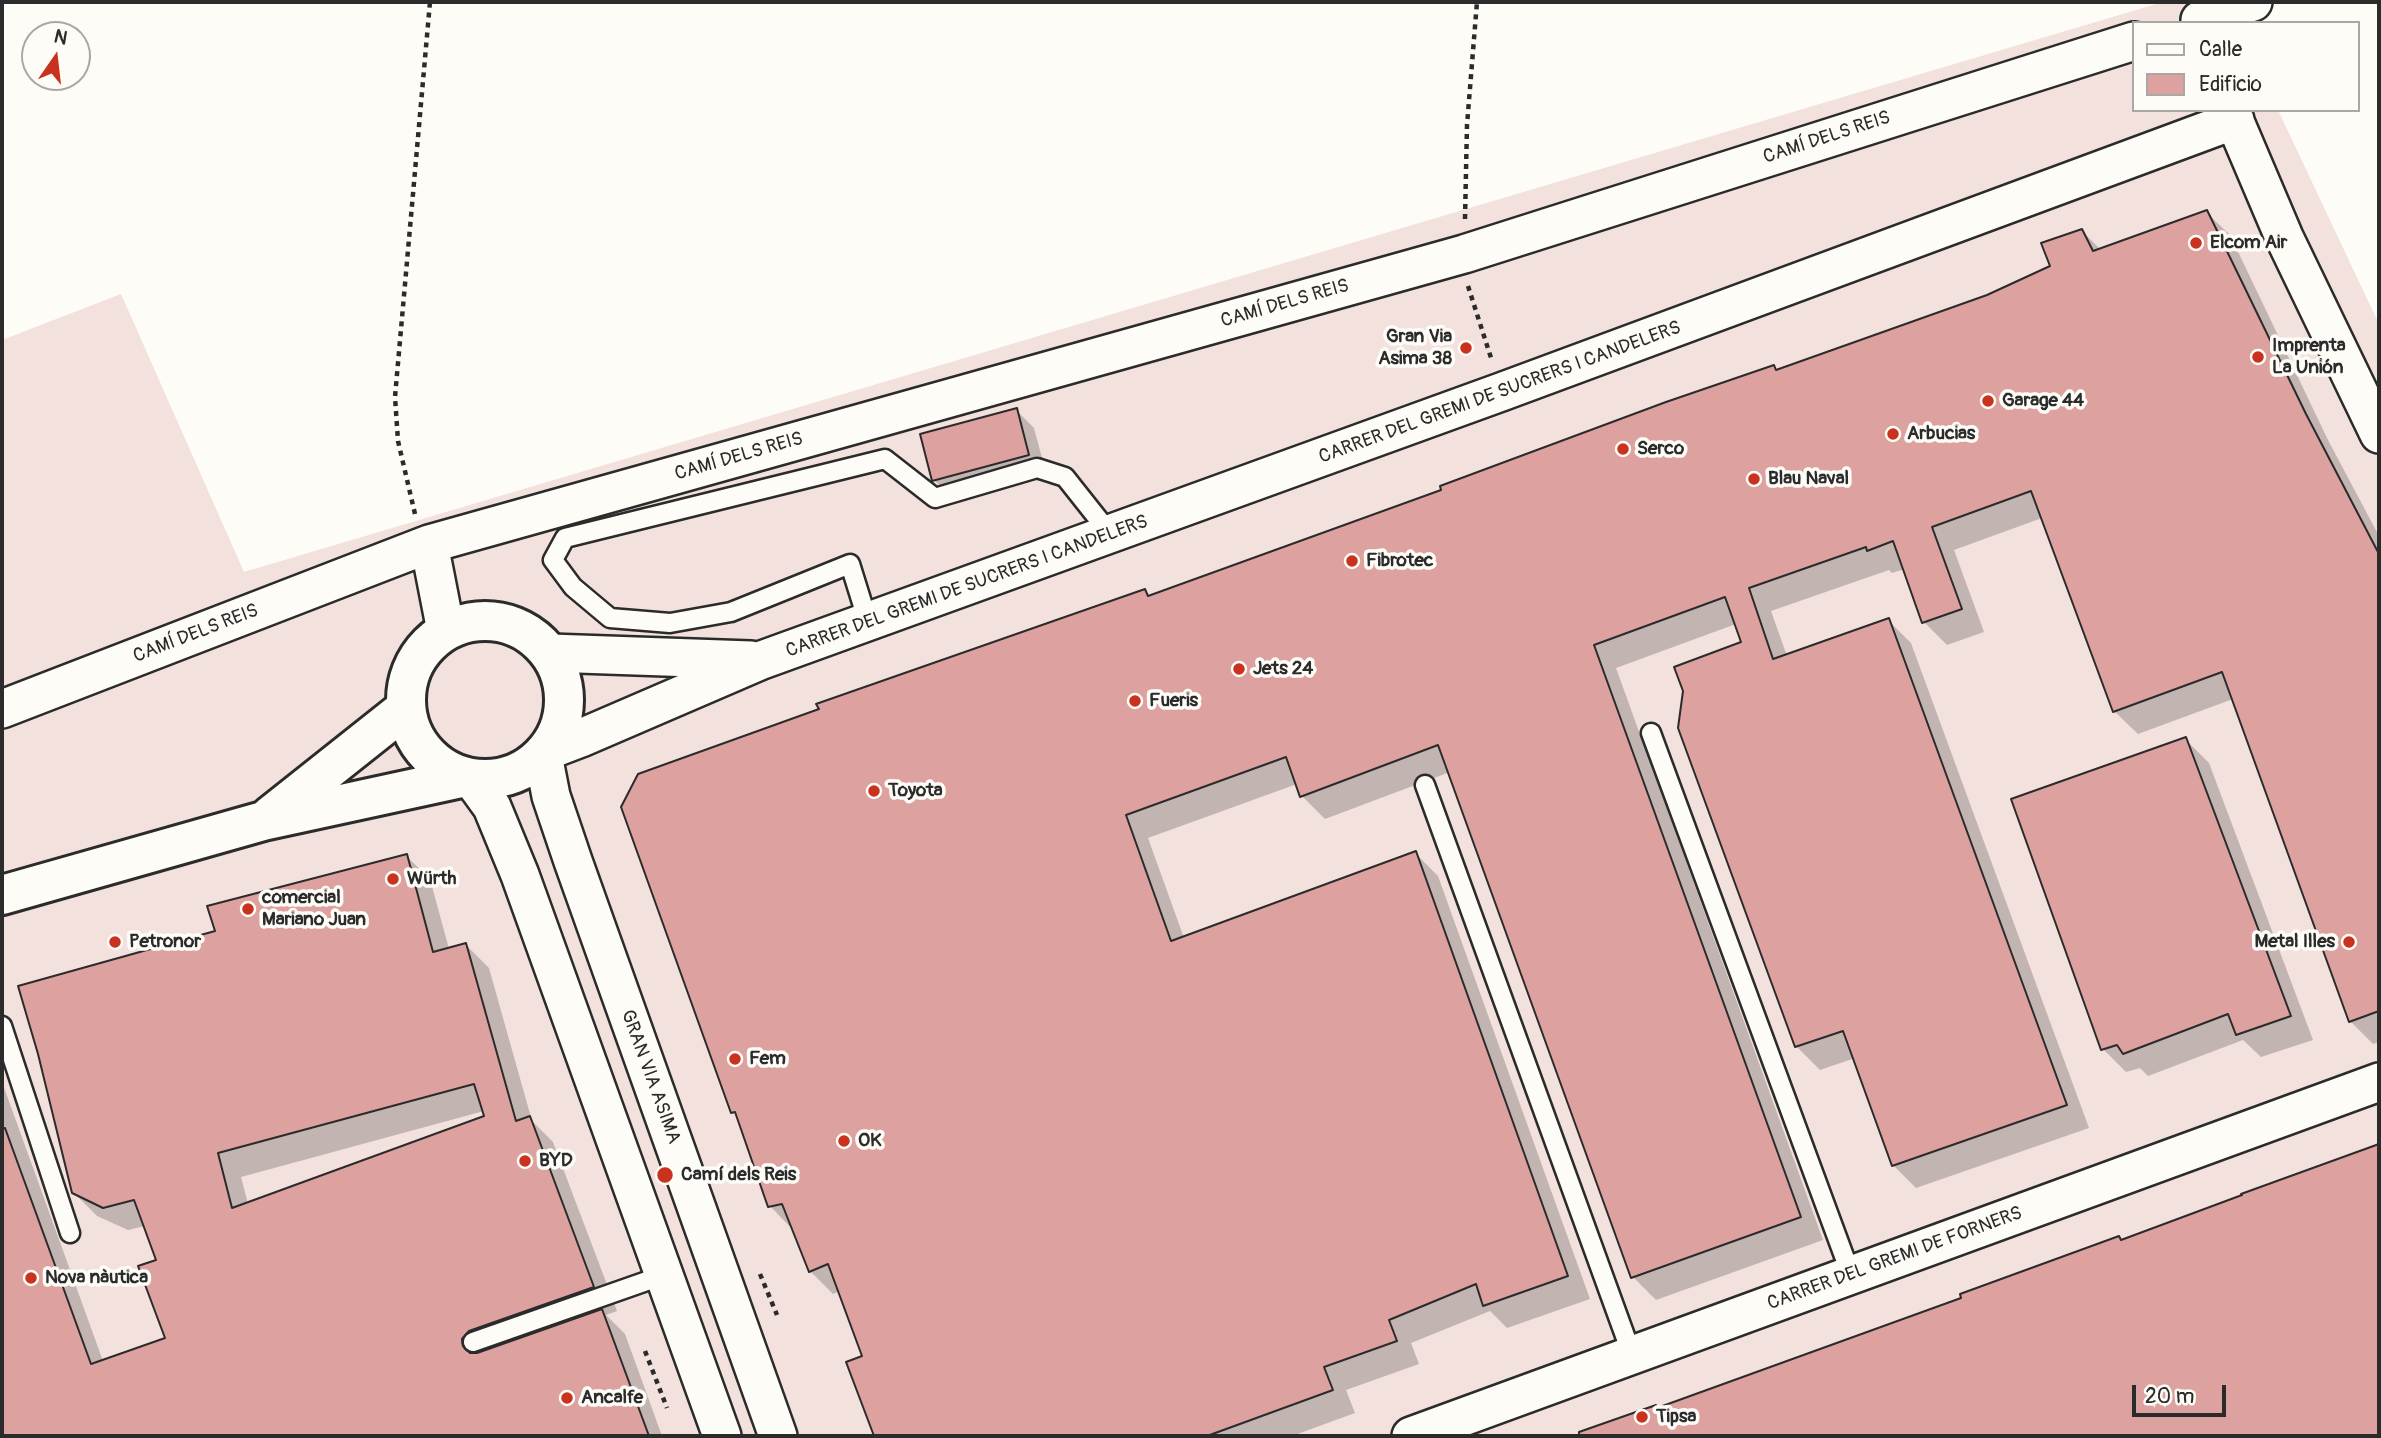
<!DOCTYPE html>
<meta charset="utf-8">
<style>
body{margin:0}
#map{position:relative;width:2381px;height:1438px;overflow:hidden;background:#fdfcf7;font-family:Pangolin,sans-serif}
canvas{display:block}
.frame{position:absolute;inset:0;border:4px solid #2b2b2b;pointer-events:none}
.legend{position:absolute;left:2132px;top:21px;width:228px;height:91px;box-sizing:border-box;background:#fdfcf7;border:2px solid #a9a8a5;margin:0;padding:9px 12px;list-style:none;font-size:21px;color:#2b2b2b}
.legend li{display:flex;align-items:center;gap:14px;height:35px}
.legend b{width:35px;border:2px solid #a9a8a5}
.north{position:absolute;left:21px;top:21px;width:70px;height:70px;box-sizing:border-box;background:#fdfcf7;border:2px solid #a9a8a5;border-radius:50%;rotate:14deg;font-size:19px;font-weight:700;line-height:28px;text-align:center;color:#2b2b2b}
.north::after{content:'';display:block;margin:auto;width:24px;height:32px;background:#c8321e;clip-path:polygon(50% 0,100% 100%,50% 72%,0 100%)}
.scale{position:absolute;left:2132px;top:1385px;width:94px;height:32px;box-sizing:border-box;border:4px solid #2b2b2b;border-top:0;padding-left:9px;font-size:21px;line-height:24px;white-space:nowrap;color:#2b2b2b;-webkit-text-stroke:5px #fdfcf7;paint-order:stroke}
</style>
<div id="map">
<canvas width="2381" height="1438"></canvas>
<div class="frame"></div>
<ul class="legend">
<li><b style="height:9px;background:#fdfcf7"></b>Calle</li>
<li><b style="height:19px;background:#dda29f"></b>Edificio</li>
</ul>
<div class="north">N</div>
<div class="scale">20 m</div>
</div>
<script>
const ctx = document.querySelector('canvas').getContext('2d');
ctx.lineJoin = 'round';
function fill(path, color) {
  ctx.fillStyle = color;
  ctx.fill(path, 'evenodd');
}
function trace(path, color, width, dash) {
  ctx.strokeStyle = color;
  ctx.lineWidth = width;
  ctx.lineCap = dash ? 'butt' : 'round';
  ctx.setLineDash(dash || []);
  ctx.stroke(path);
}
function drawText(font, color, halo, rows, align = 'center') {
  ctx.font = font + ' Pangolin,sans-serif';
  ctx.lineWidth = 7;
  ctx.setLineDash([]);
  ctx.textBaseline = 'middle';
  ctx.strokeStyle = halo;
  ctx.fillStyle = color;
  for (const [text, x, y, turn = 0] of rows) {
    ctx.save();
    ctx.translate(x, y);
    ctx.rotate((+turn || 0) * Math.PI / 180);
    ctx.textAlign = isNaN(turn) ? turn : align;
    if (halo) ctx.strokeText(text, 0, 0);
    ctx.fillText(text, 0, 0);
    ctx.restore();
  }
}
const built = new Path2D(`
 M 2163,2 L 2227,2 L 2237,23 L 2134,23 L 2134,110 L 2278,110 L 2379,324 L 2379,1436 L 2,1436 L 2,340 L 121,294 L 244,572 Z`);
const shadow = new Path2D(`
 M 2206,212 L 2230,235 L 2328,440 L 2379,536 L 2379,1042 L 2373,1044 L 2350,1021 L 2233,699 L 2138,734 L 2114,711 L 2042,518 L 1954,550 L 1984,632 L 1947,645 L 1924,622 L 1905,569 L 1892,573 L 1889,570 L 1771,611 L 1787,656 L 1888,620 L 1911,643 L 2089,1128 L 1916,1188 L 1893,1165 L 1855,1058 L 1820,1070 L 1797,1047 L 1680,727 L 1743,643 L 1736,624 L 1616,668 L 1823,1240 L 1656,1300 L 1633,1277 L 1450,772 L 1325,819 L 1302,796 L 1297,784 L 1148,838 L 1184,938 L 1415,853 L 1438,876 L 1590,1299 L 1507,1328 L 1490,1311 L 1411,1343 L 1419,1364 L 1346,1390 L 1355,1413 L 1292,1436 L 876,1436 L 848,1363 L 864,1357 L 840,1291 L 833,1294 L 810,1271 L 793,1230 L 770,1206 L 739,1118 L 733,1112 L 1145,591 L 1150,597 L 1444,491 L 1774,367 L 1778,371 L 1988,296 L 2052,267 L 2082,231 L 2101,250 Z
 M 1016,410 L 1034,428 L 1046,473 L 952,498 L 934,480 Z
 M 2185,739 L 2209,763 L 2313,1040 L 2261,1057 L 2243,1040 L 2148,1076 L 2140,1068 L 2126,1072 L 2103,1049 Z
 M 406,856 L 430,879 L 449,949 L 466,945 L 489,968 L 532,1121 L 553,1142 L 617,1311 L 606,1315 L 625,1334 L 662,1436 L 2,1436 L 2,1082 L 103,1361 L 167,1339 L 159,1261 L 145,1226 L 128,1230 L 97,1216 L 73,1192 L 39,1054 L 217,932 ZM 484,1111 L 486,1117 L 248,1204 L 241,1177 Z
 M 2379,1146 L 2379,1436 L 1574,1436 L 1656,1407 L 1658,1410 L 1964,1299 L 2119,1238 L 2122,1241 Z`);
const building = new Path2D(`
 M 2207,210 L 2306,414 L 2379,554 L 2379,1011 L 2349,1022 L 2222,672 L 2113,712 L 2031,491 L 1932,527 L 1962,609 L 1922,623 L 1893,541 L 1867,551 L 1866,547 L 1749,588 L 1773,659 L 1889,618 L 2067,1105 L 1892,1166 L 1843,1031 L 1795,1047 L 1678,728 L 1683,691 L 1674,667 L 1741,642 L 1725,597 L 1594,645 L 1801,1217 L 1631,1278 L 1438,745 L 1300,797 L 1286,757 L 1126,815 L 1171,941 L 1416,851 L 1568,1276 L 1483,1306 L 1476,1284 L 1389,1320 L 1397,1341 L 1324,1367 L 1333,1390 L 1207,1436 L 874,1436 L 846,1362 L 862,1356 L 828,1264 L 809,1272 L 782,1204 L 768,1207 L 735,1112 L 731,1113 L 621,807 L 638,774 L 819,709 L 816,704 L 1145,589 L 1148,596 L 1441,490 L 1440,486 L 1666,402 L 1774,365 L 1776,370 L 1987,295 L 2050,266 L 2041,243 L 2082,229 L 2093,251 Z
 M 1017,408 L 1029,455 L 932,481 L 920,434 Z
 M 2186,737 L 2291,1016 L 2236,1035 L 2228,1014 L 2123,1054 L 2117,1045 L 2101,1050 L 2011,799 Z
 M 407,854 L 433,952 L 466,943 L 516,1121 L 530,1116 L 594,1287 L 469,1331 L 462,1339 L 463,1346 L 470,1353 L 477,1353 L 602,1309 L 649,1436 L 2,1436 L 2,1129 L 5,1128 L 91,1364 L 165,1338 L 138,1266 L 156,1260 L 134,1200 L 103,1208 L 72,1193 L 38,1054 L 18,986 L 215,931 L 207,906 ZM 474,1084 L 484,1116 L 232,1208 L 218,1153 Z
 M 2379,1144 L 2379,1436 L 1579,1436 L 1579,1432 L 1656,1405 L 1657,1408 L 1961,1298 L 1960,1294 L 2119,1236 L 2121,1240 L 2242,1195 L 2241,1194 Z`);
const path = new Path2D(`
 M 1465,219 L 1467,125 L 1477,2
 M 1468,286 L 1492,361
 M 415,514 L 398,441 L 395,397 L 430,2
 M 760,1274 L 777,1315
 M 645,1351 L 667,1408`);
const service = new Path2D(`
 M 868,622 L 850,564 L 731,612 L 670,623 L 610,618 L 573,587 L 553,560 L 565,538 L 885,459 L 935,498 L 1037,468 L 1065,477 L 1111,535
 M 1651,733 L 1851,1275
 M 1425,785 L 1632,1355
 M 2,1026 L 70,1233
 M 473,1342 L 664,1275`);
const minor = new Path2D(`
 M 2200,23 L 2200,20 L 2253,2
 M 2230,110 L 2284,237 L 2379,434
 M 446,631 L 429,544 L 1464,254 L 2134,41
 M 550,653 L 751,660
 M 2,709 L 429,544
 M 547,751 L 581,738 L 762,660 L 1501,392 L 2235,120
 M 543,755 L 551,796 L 573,861 L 778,1436
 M 471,778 L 492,807 L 520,875 L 722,1436
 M 1411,1436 L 2379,1082`);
const tertiary = new Path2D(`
 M406 700a79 79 0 1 1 158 0a79 79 0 1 1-158 0Z
 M 270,816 L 406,708
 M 2,895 L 263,821 L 466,777`);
const markers = [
 [2196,243,7,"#c8321e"],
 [1466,348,7,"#c8321e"],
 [2258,357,7,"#c8321e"],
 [1988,401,7,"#c8321e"],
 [1893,434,7,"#c8321e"],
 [1623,449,7,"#c8321e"],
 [1754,479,7,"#c8321e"],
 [1352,561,7,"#c8321e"],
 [1239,669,7,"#c8321e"],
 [1135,701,7,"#c8321e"],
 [874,791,7,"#c8321e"],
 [393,879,7,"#c8321e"],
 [248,909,7,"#c8321e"],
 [115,942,7,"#c8321e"],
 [2349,942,7,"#c8321e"],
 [735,1059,7,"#c8321e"],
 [844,1141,7,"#c8321e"],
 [525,1161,7,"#c8321e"],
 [665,1175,9,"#c8321e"],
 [31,1278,7,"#c8321e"],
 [567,1398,7,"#c8321e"],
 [1642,1417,7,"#c8321e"]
];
const streetNames = [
 ["CAMÍ DELS REIS",1827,138,-18],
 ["CAMÍ DELS REIS",1285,304,-16],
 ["CARRER DEL GREMI DE SUCRERS I CANDELERS",1500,393,-20],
 ["CAMÍ DELS REIS",739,457,-16],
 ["CARRER DEL GREMI DE SUCRERS I CANDELERS",967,587,-20],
 ["CAMÍ DELS REIS",196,634,-21],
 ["GRAN VIA ASIMA",650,1077,70],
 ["CARRER DEL GREMI DE FORNERS",1895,1259,-20]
];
const poiNames = [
 ["Elcom Air",2210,243],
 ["Gran Via",1452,337,"right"],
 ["Asima 38",1452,359,"right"],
 ["Imprenta",2272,346],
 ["La Unión",2272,368],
 ["Garage 44",2002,401],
 ["Arbucias",1907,434],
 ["Serco",1637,449],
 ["Blau Naval",1768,479],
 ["Fibrotec",1366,561],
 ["Jets 24",1253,669],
 ["Fueris",1149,701],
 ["Toyota",888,791],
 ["Würth",407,879],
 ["comercial",262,898],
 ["Mariano Juan",262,920],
 ["Petronor",129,942],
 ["Metal Illes",2335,942,"right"],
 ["Fem",749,1059],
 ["OK",858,1141],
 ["BYD",539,1161],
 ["Camí dels Reis",681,1175],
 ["Nova nàutica",45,1278],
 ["Ancalfe",581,1398],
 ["Tipsa",1656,1417]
];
fill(built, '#f3e1dd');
fill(shadow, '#0003');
fill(building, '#dda29f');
trace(building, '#2b2b2b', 2);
trace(service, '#2b2b2b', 23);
trace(minor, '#2b2b2b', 42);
trace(tertiary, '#2b2b2b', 44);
trace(path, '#2b2b2b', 4.5, [5, 5]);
trace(service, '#fdfcf7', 18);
trace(minor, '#fdfcf7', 37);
trace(tertiary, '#fdfcf7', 38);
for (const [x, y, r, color] of markers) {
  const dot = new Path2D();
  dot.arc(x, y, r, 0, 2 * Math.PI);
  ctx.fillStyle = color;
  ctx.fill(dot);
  trace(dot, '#fdfcf7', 2.5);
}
drawText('19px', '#2b2b2b', '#fdfcf7', streetNames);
drawText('bold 19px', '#2b2b2b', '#fdfcf7', poiNames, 'left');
</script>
